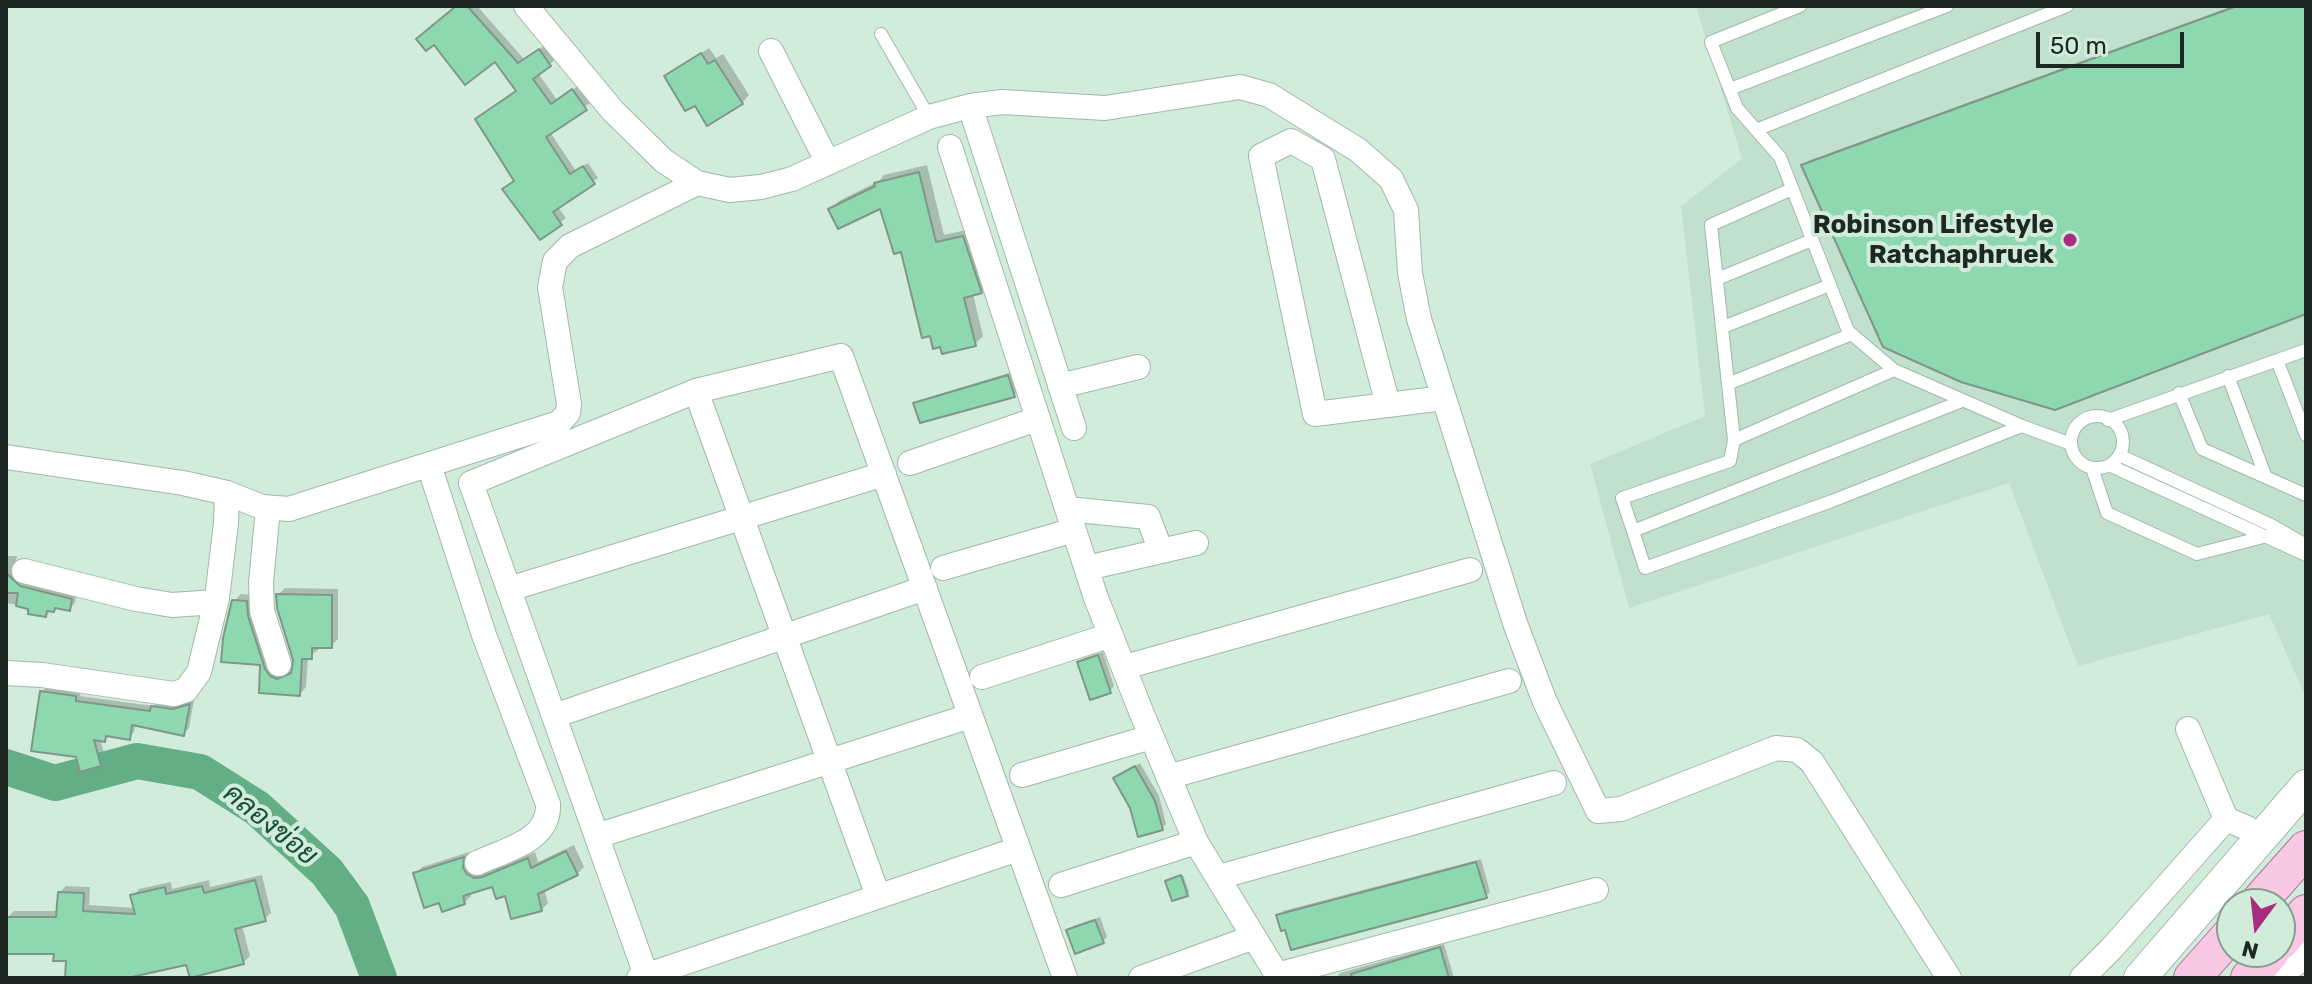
<!DOCTYPE html>
<meta charset="utf-8">
<style>
body{margin:0}
#map{position:relative;width:2312px;height:984px;overflow:hidden;background:#d2ecdc;font-family:Rubik,sans-serif}
canvas{display:block}
.frame{position:absolute;inset:0;border:8px solid #1e2822;pointer-events:none}
.north{position:absolute;left:2216px;top:888px;width:80px;height:80px;box-sizing:border-box;background:#d2ecdc;border:2px solid #8a9e92;border-radius:50%;rotate:195deg;font-size:22px;font-weight:700;line-height:32px;text-align:center;color:#1e2822}
.north::after{content:'';display:block;margin:auto;width:28px;height:36px;background:#a82d81;clip-path:polygon(50% 0,100% 100%,50% 72%,0 100%)}
.scale{position:absolute;left:2036px;top:32px;width:148px;height:36px;box-sizing:border-box;border:4px solid #1e2822;border-top:0;padding-left:10px;font-size:24px;line-height:28px;white-space:nowrap;color:#1e2822;-webkit-text-stroke:6px #d2ecdc;paint-order:stroke}
</style>
<div id="map">
<canvas width="2312" height="984"></canvas>
<div class="frame"></div>
<div class="north">N</div>
<div class="scale">50 m</div>
</div>
<script>
const ctx = document.querySelector('canvas').getContext('2d');
ctx.lineJoin = 'round';
function fill(path, color) {
  ctx.fillStyle = color;
  ctx.fill(path, 'evenodd');
}
function trace(path, color, width, dash) {
  ctx.strokeStyle = color;
  ctx.lineWidth = width;
  ctx.lineCap = dash ? 'butt' : 'round';
  ctx.setLineDash(dash || []);
  ctx.stroke(path);
}
function drawText(font, color, halo, rows, align = 'center') {
  ctx.font = font + ' Rubik,Sarabun,sans-serif';
  ctx.lineWidth = 8;
  ctx.setLineDash([]);
  ctx.textBaseline = 'middle';
  ctx.strokeStyle = halo;
  ctx.fillStyle = color;
  for (const [text, x, y, turn = 0] of rows) {
    ctx.save();
    ctx.translate(x, y);
    ctx.rotate((+turn || 0) * Math.PI / 180);
    ctx.textAlign = isNaN(turn) ? turn : align;
    if (halo) ctx.strokeText(text, 0, 0);
    ctx.fillText(text, 0, 0);
    ctx.restore();
  }
}
const built = new Path2D(`
 M 1696,6 L 2306,6 L 2306,698 L 2269,614 L 2078,666 L 2009,483 L 1629,608 L 1590,464 L 1705,416 L 1681,206 L 1742,159 Z`);
const shadow = new Path2D(`
 M 458,6 L 477,6 L 524,59 L 545,45 L 555,60 L 538,73 L 557,100 L 578,86 L 590,103 L 550,132 L 576,171 L 588,163 L 598,178 L 557,206 L 566,218 L 541,238 L 516,180 L 518,90 Z
 M 2233,6 L 2306,6 L 2306,312 L 1804,165 L 1808,161 Z
 M 709,48 L 716,58 L 723,54 L 749,95 L 742,103 L 695,103 L 666,77 Z
 M 927,165 L 944,235 L 971,229 L 989,283 L 981,292 L 973,294 L 983,336 L 975,344 L 902,250 L 882,206 L 831,209 L 839,201 L 879,181 L 884,175 Z
 M 1012,372 L 1018,391 L 1014,395 L 916,404 L 920,400 Z
 M 6,556 L 17,556 L 14,568 L 77,593 L 75,603 L 69,609 L 57,607 L 45,615 L 30,607 L 6,603 Z
 M 285,588 L 338,589 L 338,639 L 331,646 L 318,646 L 318,650 L 308,657 L 306,687 L 300,694 L 261,691 L 262,663 L 234,601 L 241,594 L 253,595 L 276,669 L 291,672 L 295,660 L 278,595 Z
 M 1103,652 L 1114,686 L 1110,691 L 1079,662 L 1084,658 Z
 M 47,686 L 81,691 L 80,696 L 153,706 L 158,701 L 179,704 L 194,700 L 189,728 L 183,734 L 136,724 L 134,732 L 129,738 L 109,735 L 104,740 L 100,739 L 106,759 L 100,764 L 77,755 L 42,692 Z
 M 1140,763 L 1159,796 L 1166,824 L 1162,828 L 1120,774 Z
 M 574,845 L 584,867 L 577,874 L 544,889 L 548,903 L 541,910 L 494,884 L 470,891 L 471,896 L 464,903 L 440,901 L 416,874 L 422,867 L 469,852 L 469,861 L 482,872 L 491,871 L 535,852 L 538,862 Z
 M 1481,859 L 1490,892 L 1486,896 L 1286,927 L 1278,916 L 1283,911 Z
 M 262,875 L 271,913 L 264,919 L 242,925 L 250,956 L 243,963 L 188,963 L 127,978 L 67,978 L 68,959 L 8,917 L 14,911 L 58,911 L 59,893 L 66,886 L 90,887 L 89,905 L 135,908 L 133,896 L 139,889 L 171,882 L 172,889 L 209,880 L 210,887 Z
 M 1183,875 L 1189,892 L 1173,899 L 1169,880 Z
 M 1100,917 L 1107,937 L 1102,942 L 1069,931 L 1073,926 Z
 M 1444,944 L 1454,978 L 1336,978 L 1340,973 Z`);
const river = new Path2D(`
 M 6,767 L 55,783 L 137,761 L 200,772 L 257,808 L 327,872 L 352,906 L 379,978`);
const building = new Path2D(`
 M 456,6 L 467,6 L 518,63 L 539,49 L 551,66 L 533,79 L 551,104 L 572,89 L 587,110 L 546,137 L 570,174 L 583,166 L 595,184 L 553,212 L 562,225 L 540,240 L 502,189 L 514,181 L 475,119 L 516,91 L 495,62 L 465,85 L 434,45 L 426,51 L 416,39 Z
 M 2237,6 L 2306,6 L 2306,314 L 2055,410 L 1961,382 L 1883,347 L 1801,165 Z
 M 701,53 L 708,64 L 715,60 L 743,104 L 707,126 L 695,106 L 685,111 L 664,76 Z
 M 919,172 L 936,242 L 963,236 L 982,293 L 964,298 L 976,346 L 942,354 L 940,347 L 933,349 L 930,336 L 922,338 L 901,252 L 894,254 L 880,209 L 838,229 L 828,209 L 875,186 L 874,183 Z
 M 1008,375 L 1015,397 L 920,423 L 913,403 Z
 M 6,573 L 20,586 L 72,599 L 70,611 L 55,608 L 54,612 L 47,611 L 46,617 L 28,614 L 28,609 L 16,606 L 18,593 L 6,593 Z
 M 276,594 L 332,595 L 332,648 L 312,648 L 312,659 L 302,659 L 300,696 L 259,693 L 260,665 L 221,662 L 223,638 L 232,600 L 247,601 L 248,616 L 265,669 L 270,676 L 277,679 L 291,673 L 293,660 L 277,608 Z
 M 1098,655 L 1111,693 L 1090,700 L 1077,662 Z
 M 40,691 L 76,696 L 76,701 L 150,711 L 151,706 L 173,709 L 190,704 L 184,736 L 132,725 L 130,740 L 106,736 L 105,742 L 94,740 L 101,766 L 80,772 L 76,757 L 31,751 Z
 M 1135,766 L 1155,801 L 1163,830 L 1138,837 L 1130,808 L 1113,778 Z
 M 566,851 L 578,875 L 538,894 L 542,911 L 511,919 L 505,896 L 496,899 L 492,887 L 463,896 L 465,904 L 442,912 L 439,903 L 424,908 L 413,873 L 464,857 L 463,868 L 467,874 L 474,878 L 482,877 L 528,858 L 531,868 Z
 M 1476,862 L 1487,898 L 1291,950 L 1285,930 L 1281,931 L 1276,915 Z
 M 1181,875 L 1188,896 L 1172,901 L 1165,881 Z
 M 255,880 L 266,921 L 235,929 L 244,964 L 190,978 L 186,965 L 127,978 L 65,978 L 66,961 L 53,961 L 54,954 L 6,954 L 6,917 L 56,917 L 58,892 L 84,893 L 83,911 L 135,914 L 130,895 L 165,887 L 166,894 L 202,886 L 204,893 Z
 M 1095,920 L 1104,943 L 1075,954 L 1066,930 Z
 M 1440,947 L 1449,978 L 1352,978 L 1351,974 Z`);
const service = new Path2D(`
 M 1800,6 L 1711,42 L 1737,108 L 1780,157 L 1848,331 L 1894,370 L 2022,426 L 2071,444
 M 881,34 L 929,117
 M 1730,89 L 1947,6
 M 1756,130 L 2067,6
 M 1717,279 L 1812,240
 M 1723,327 L 1830,285
 M 2277,360 L 2306,435
 M 2228,376 L 2265,475
 M 1730,383 L 1852,334
 M 2179,393 L 2202,449 L 2306,495
 M 1962,401 L 1633,531 L 1645,568 L 1832,501 L 2022,426
 M2071 442a26 26 0 1 1 52 0a26 26 0 1 1-52 0Z
 M 2108,420 L 2306,350
 M 1734,440 L 1711,225 L 1792,189
 M 2119,455 L 2271,525 L 2306,545
 M 2109,465 L 2306,555
 M 2092,468 L 2107,513 L 2197,554 L 2267,536
 M 1633,531 L 1622,498 L 1730,461 L 1734,440 L 1894,370`);
const minor = new Path2D(`
 M 526,6 L 613,111 L 664,161 L 697,183 L 730,190 L 761,187 L 792,179 L 929,117 L 970,106 L 1002,102 L 1105,108 L 1240,87 L 1269,95 L 1358,150 L 1391,179 L 1406,210 L 1410,273 L 1419,319 L 1516,626 L 1545,702 L 1598,811 L 1621,809 L 1776,748 L 1797,750 L 1812,762 L 1949,978
 M 771,51 L 828,163
 M 970,106 L 1074,428
 M 950,147 L 1096,598 L 1142,714 L 1196,842 L 1279,978
 M 1060,386 L 1138,367
 M 696,391 L 878,896
 M 1388,405 L 1323,159 L 1291,141 L 1261,156 L 1315,414 L 1444,398
 M 6,457 L 183,483 L 227,493 L 262,507 L 289,509 L 559,423 L 568,413 L 569,404 L 550,287 L 555,261 L 570,246 L 697,183
 M 910,463 L 1037,419
 M 429,465 L 484,635 L 548,804 C 550,841 505,850 477,863
 M 268,508 L 261,583 L 262,611 L 279,664
 M 1067,509 L 1148,517 L 1161,551
 M 943,568 L 1074,530
 M 1087,568 L 1196,543
 M 24,571 L 136,599 L 172,605 L 216,602
 M 509,589 L 884,474
 M 1125,667 L 1470,570
 M 6,673 L 42,675 L 174,694 L 186,690 L 199,672 L 217,598 L 226,523 L 227,493
 M 982,677 L 1111,635
 M 554,716 L 925,588
 M 2188,729 L 2226,819
 M 1022,775 L 1151,737
 M 1168,777 L 1509,681
 M 597,836 L 970,716
 M 1219,877 L 1554,783
 M 1061,885 L 1196,842
 M 1276,975 L 1596,890
 M 639,978 L 1018,849
 M 647,978 L 471,483 L 696,391 L 841,356 L 1065,978
 M 1141,978 L 1254,937
 M 2082,978 L 2112,948 L 2226,819 L 2247,828 L 2259,840`);
const secondary = new Path2D(`
 M 2140,978 L 2306,786
 M 2269,978 L 2306,951`);
const primary = new Path2D(`
 M 2257,904 L 2306,849
 M 2280,942 L 2306,913
 M 2192,978 L 2232,933
 M 2249,978 L 2271,952`);
const markers = [
 [2070,240,8,"#a82d81"]
];
const poiNames = [
 ["Robinson Lifestyle",2054,225],
 ["Ratchaphruek",2054,255]
];
const waterNames = [
 ["คลองข่อย",270,825,39]
];
fill(built, '#c1e1ce');
fill(shadow, '#0003');
trace(river, '#63ae85', 36);
fill(building, '#8dd8ae');
trace(building, '#7f9789', 2);
trace(service, '#a0b8a9', 14);
trace(minor, '#a0b8a9', 26);
trace(secondary, '#a0b8a9', 34);
trace(primary, '#a97995', 38);
trace(service, '#fff', 12);
trace(minor, '#fff', 24);
trace(secondary, '#fff', 32);
trace(primary, '#f8c8e5', 36);
for (const [x, y, r, color] of markers) {
  const dot = new Path2D();
  dot.arc(x, y, r, 0, 2 * Math.PI);
  ctx.fillStyle = color;
  ctx.fill(dot);
  trace(dot, '#d2ecdc', 3);
}
drawText('bold 26px', '#1e2822', '#d2ecdc', poiNames, 'right');
drawText('italic 28px', '#165035', '#d2ecdc', waterNames);
</script>
